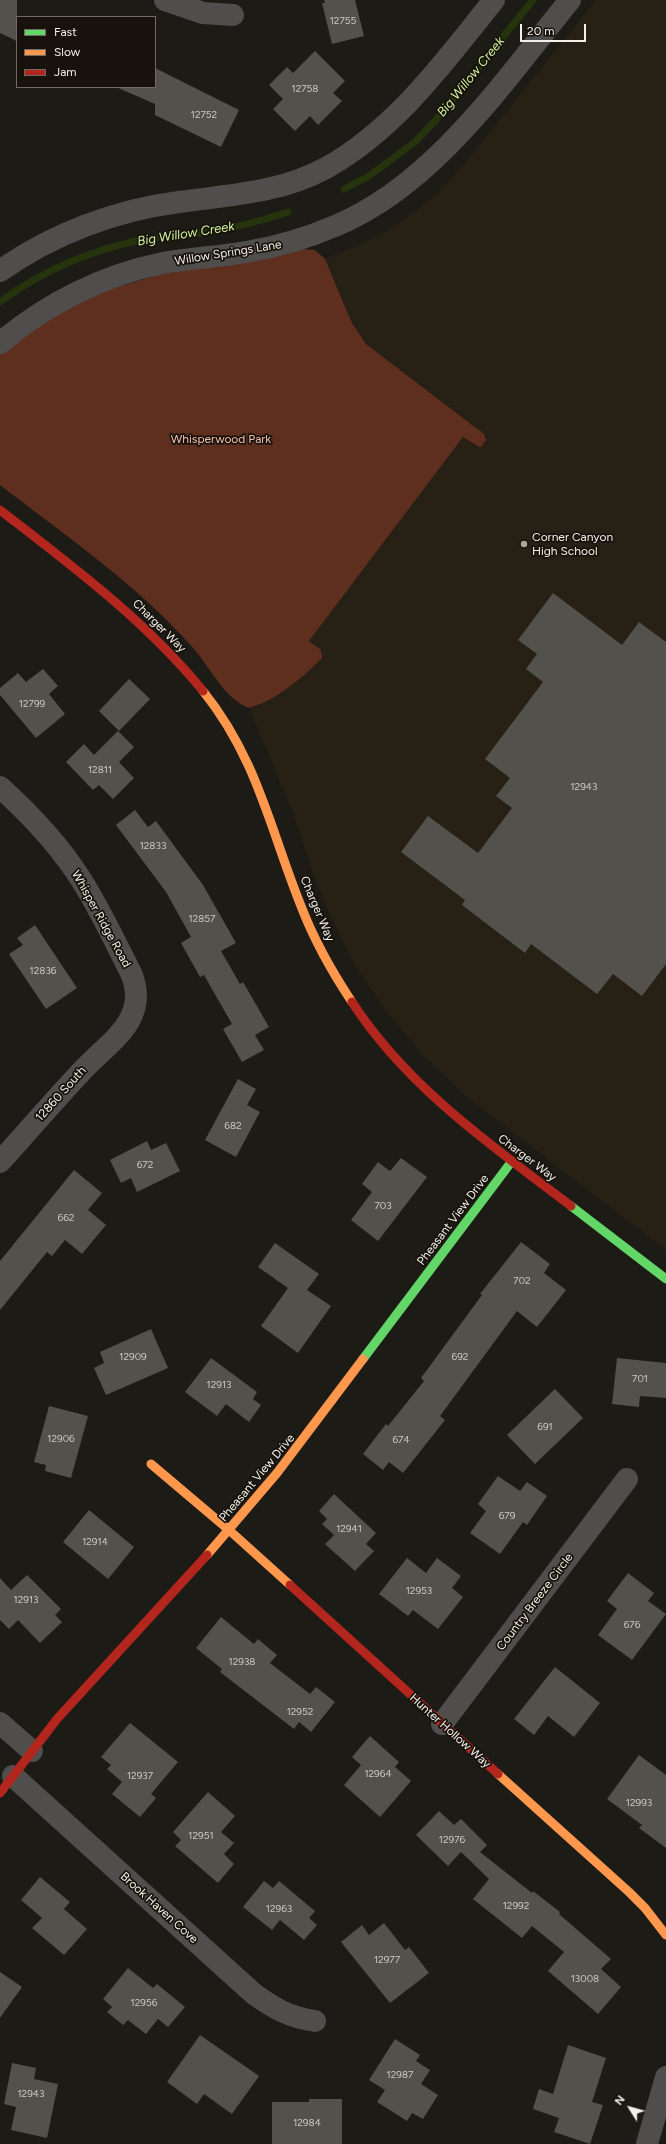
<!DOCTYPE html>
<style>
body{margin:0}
#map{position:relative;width:666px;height:2144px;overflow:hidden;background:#1d1b16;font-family:Figtree,sans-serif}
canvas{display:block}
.legend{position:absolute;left:16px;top:16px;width:140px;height:72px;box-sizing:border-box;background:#17120b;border:1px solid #6f6b64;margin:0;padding:5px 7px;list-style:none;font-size:12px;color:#f3f0ea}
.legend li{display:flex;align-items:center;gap:8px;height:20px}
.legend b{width:20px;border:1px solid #6f6b64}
.north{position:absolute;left:610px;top:2088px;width:40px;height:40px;-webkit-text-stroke:3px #17120b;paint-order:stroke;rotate:307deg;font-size:11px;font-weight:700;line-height:16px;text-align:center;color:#f3f0ea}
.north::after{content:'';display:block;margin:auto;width:14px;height:18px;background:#f3f0ea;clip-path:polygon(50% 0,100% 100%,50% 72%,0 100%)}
.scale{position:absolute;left:520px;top:24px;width:66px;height:18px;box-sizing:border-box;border:2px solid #f3f0ea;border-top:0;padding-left:5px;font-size:12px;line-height:14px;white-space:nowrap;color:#f3f0ea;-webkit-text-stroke:3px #17120b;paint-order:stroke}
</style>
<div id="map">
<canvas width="666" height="2144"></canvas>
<ul class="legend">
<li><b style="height:5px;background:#63d668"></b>Fast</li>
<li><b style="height:5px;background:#ff974d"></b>Slow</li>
<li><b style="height:5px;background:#b3261e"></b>Jam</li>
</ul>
<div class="north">N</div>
<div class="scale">20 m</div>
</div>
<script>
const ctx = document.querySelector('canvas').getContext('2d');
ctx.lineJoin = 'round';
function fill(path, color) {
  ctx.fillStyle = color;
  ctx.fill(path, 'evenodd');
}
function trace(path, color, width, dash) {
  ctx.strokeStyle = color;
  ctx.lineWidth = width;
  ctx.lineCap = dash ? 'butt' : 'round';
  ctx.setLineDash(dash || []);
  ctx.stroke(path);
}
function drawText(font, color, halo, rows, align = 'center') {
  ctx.font = font + ' Figtree,sans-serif';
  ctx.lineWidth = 3.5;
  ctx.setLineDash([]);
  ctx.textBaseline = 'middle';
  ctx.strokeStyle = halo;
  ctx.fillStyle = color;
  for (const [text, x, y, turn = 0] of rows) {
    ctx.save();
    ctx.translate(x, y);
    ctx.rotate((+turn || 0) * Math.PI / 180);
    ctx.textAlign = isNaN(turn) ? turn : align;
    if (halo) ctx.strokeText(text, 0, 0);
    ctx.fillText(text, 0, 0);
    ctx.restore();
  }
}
const built = new Path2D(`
 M 596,0 L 666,0 L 666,1250 L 464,1095 L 421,1053 L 383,1007 L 354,964 L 328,911 L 315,878 L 294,815 L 249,708 L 260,705 L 283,691 L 322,658 L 321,650 L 309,641 L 463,437 L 475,446 L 479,447 L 485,443 L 486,437 L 484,434 L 375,351 L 358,335 L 325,259 L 359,245 L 397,225 L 436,195 L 465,163 Z`);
const green = new Path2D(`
 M 303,249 L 315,250 L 325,259 L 352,323 L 366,344 L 484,434 L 486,440 L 482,446 L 479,447 L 463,437 L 309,641 L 321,650 L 322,658 C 302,678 277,700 249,708 C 224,698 211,669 194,649 C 138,585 67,537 0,485 L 0,354 L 44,321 L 101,292 L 158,275 Z`);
const stream = new Path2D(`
 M 344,189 L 369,176 L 415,142 L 434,122 L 533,0
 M 0,302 C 47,267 107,243 166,236 C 177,234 188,234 199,233 C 230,229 259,222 288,212`);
const building = new Path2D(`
 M 0,0 L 17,0 L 17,41 L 0,33 Z
 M 324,0 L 355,0 L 364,36 L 332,44 L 322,3 L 325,3 Z
 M 315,51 L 345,81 L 333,93 L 342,101 L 318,125 L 310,116 L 295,131 L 273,109 L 283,99 L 269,85 L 287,67 L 293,73 Z
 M 155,68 L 239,110 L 221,147 L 155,115 L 155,104 L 116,87 L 155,87 Z
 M 553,593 L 622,645 L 639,622 L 666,642 L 666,964 L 642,996 L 613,974 L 597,994 L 531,944 L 525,953 L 462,905 L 465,900 L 401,852 L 428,816 L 478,853 L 512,808 L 496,796 L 510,778 L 485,759 L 543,682 L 526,669 L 537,654 L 518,640 Z
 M 43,669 L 58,686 L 49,694 L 65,714 L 36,738 L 0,695 L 0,688 L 18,673 L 26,682 Z
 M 129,679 L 150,699 L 119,731 L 99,711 Z
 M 118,731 L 134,747 L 119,762 L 134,778 L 113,799 L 99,785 L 93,790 L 66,762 L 84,744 L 94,755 Z
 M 135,810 L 148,827 L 156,821 L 203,885 L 236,943 L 221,951 L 240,984 L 243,982 L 269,1027 L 255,1035 L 264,1050 L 242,1062 L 223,1029 L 232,1024 L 204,975 L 200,977 L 181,943 L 191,937 L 166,892 L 116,825 Z
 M 35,925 L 77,988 L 46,1009 L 9,954 L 23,945 L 17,938 Z
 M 238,1079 L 256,1089 L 247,1105 L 260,1112 L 236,1157 L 205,1140 Z
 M 147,1141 L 151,1150 L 166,1143 L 180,1171 L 137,1192 L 131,1178 L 121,1183 L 110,1160 Z
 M 401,1158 L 427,1177 L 378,1241 L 351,1220 L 372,1192 L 362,1184 L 378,1162 L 390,1171 Z
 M 74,1170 L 102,1193 L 88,1210 L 106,1225 L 82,1254 L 65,1240 L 52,1256 L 47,1252 L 0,1310 L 0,1261 Z
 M 521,1242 L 550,1264 L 544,1273 L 566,1290 L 537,1327 L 517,1311 L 440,1416 L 445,1420 L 403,1473 L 389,1462 L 383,1470 L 363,1454 L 386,1424 L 388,1426 L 424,1381 L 421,1378 L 482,1295 L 480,1294 Z
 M 275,1243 L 319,1274 L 307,1290 L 331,1306 L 298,1353 L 261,1326 L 288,1288 L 258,1267 Z
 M 151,1329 L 168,1368 L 106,1395 L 94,1368 L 104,1363 L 100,1352 Z
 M 211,1358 L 257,1392 L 253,1399 L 261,1405 L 249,1422 L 226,1404 L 217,1416 L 185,1392 Z
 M 617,1358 L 666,1363 L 666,1398 L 640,1396 L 639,1407 L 612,1404 Z
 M 555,1389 L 583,1418 L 535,1464 L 507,1435 Z
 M 49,1406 L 88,1416 L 71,1478 L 45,1471 L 46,1465 L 34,1462 Z
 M 498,1476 L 520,1491 L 527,1482 L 547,1496 L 527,1525 L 523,1522 L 500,1554 L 470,1533 L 486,1511 L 478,1504 Z
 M 334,1494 L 376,1533 L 366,1544 L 374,1551 L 355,1571 L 325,1544 L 334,1535 L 322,1524 L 327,1519 L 319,1511 Z
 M 89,1510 L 134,1547 L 108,1579 L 63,1542 Z
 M 407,1558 L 426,1573 L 437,1558 L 461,1576 L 452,1588 L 463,1597 L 438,1629 L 413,1610 L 408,1616 L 379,1594 Z
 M 628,1573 L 654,1593 L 648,1601 L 666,1614 L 632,1660 L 598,1635 L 617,1609 L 607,1601 Z
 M 27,1575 L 61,1609 L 55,1615 L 62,1622 L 40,1643 L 18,1620 L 9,1629 L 0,1620 L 0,1578 L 11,1590 Z
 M 221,1617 L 254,1644 L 258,1639 L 277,1655 L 270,1663 L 310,1694 L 316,1687 L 335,1702 L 311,1732 L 299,1722 L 294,1729 L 220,1672 L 222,1669 L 196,1648 Z
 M 555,1667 L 600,1703 L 574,1737 L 548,1716 L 534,1735 L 514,1719 Z
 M 130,1723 L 178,1762 L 151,1794 L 156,1798 L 140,1817 L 112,1794 L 122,1782 L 107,1769 L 111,1765 L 101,1757 Z
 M 370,1736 L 399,1762 L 395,1767 L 411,1781 L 380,1817 L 344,1785 L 361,1765 L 352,1757 Z
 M 639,1755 L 666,1775 L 666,1848 L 639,1828 L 642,1825 L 607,1799 Z
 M 208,1792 L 235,1816 L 221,1832 L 234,1843 L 224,1854 L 234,1864 L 218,1883 L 175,1846 L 181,1840 L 173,1832 Z
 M 439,1811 L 454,1825 L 461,1819 L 487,1845 L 480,1852 L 532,1893 L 533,1891 L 560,1912 L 559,1914 L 611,1959 L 601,1969 L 621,1987 L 598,2014 L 548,1971 L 564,1952 L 532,1926 L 522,1938 L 473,1899 L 489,1879 L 461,1852 L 448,1866 L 416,1835 Z
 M 40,1877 L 70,1902 L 64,1909 L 87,1929 L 64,1955 L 32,1928 L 42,1918 L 21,1900 Z
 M 264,1881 L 273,1888 L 279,1881 L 315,1911 L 309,1918 L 317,1925 L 304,1940 L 280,1920 L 272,1930 L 243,1907 Z
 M 384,1923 L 405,1950 L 409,1947 L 429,1973 L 390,2003 L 341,1942 L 362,1925 L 369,1935 Z
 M 128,1968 L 153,1988 L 157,1984 L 185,2007 L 168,2027 L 158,2019 L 146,2034 L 128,2020 L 123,2025 L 107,2012 L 112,2007 L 103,1999 Z
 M 0,1972 L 22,1987 L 0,2018 Z
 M 200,2035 L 259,2076 L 232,2114 L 204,2094 L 197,2104 L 167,2082 Z
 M 395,2039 L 420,2055 L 416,2061 L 430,2070 L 421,2084 L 438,2095 L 423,2119 L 412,2113 L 407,2121 L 377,2102 L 385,2090 L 369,2080 Z
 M 568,2045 L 606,2058 L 592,2102 L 603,2105 L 590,2144 L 554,2132 L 559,2118 L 533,2109 L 539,2089 L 553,2094 Z
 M 12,2063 L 36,2068 L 34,2079 L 58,2084 L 47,2138 L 11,2130 L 16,2107 L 4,2104 Z
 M 309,2099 L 342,2099 L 342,2144 L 272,2144 L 272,2102 L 309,2102 Z`);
const street = new Path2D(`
 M 165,0 L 203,13 L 233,15
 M 0,271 C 52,234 116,210 179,202 C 229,195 280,193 326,168 C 397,128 444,62 494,0
 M 0,343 C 46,304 103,275 163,263 C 191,258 218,257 246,252 C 276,247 307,238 335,226 C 434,185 504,81 570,0
 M 0,787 C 31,815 60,846 82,881 C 101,911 116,944 132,975 C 137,990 138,1002 131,1017 C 122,1037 95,1056 80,1073 C 53,1102 27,1132 0,1162
 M 0,1723 L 32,1751
 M 442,1724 L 627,1479
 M 13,1776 L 254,1994 C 275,2009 289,2017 315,2021
 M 647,2144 L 666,2077`);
const fast = new Path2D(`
 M 571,1206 L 666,1279
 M 363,1359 L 512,1161`);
const slow = new Path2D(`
 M 203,691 C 257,758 270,829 301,906 C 314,940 332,972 352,1002
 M 151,1464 L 229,1530 L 290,1585
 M 207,1555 L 277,1473 L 363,1359
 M 498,1774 L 629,1892 L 645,1908 L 666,1935`);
const jam = new Path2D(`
 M 0,510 C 72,566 145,620 203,691
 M 352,1002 C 407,1087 492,1146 571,1206
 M 290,1585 L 498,1774
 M 0,1793 L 57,1719 L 207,1555`);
const markers = [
 [524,544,4,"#a8a5a0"]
];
const numberNames = [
 ["12755",343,21],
 ["12758",305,89],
 ["12752",204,115],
 ["12799",32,704],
 ["12811",100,770],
 ["12943",584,787],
 ["12833",153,846],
 ["12857",202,919],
 ["12836",43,971],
 ["682",233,1126],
 ["672",145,1165],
 ["703",383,1206],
 ["662",66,1218],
 ["702",522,1281],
 ["12909",133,1357],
 ["692",460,1357],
 ["701",640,1379],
 ["12913",219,1385],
 ["691",545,1427],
 ["12906",61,1439],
 ["674",401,1440],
 ["679",507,1516],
 ["12941",349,1529],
 ["12914",95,1542],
 ["12953",419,1591],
 ["12913",26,1600],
 ["676",632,1625],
 ["12938",242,1662],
 ["12952",300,1712],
 ["12964",378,1774],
 ["12937",140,1776],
 ["12993",639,1803],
 ["12951",201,1836],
 ["12976",452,1840],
 ["12992",516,1906],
 ["12963",279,1909],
 ["12977",387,1960],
 ["13008",585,1979],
 ["12956",144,2003],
 ["12987",400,2075],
 ["12943",31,2094],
 ["12984",307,2123]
];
const streetNames = [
 ["Willow Springs Lane",228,253,-9],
 ["Charger Way",159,626,45],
 ["Charger Way",317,909,67],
 ["Whisper Ridge Road",101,919,61],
 ["12860 South",61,1094,-48],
 ["Charger Way",527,1158,37],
 ["Pheasant View Drive",453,1220,-53],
 ["Pheasant View Drive",257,1478,-50],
 ["Country Breeze Circle",535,1602,-53],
 ["Hunter Hollow Way",450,1731,42],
 ["Brook Haven Cove",159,1908,42]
];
const parkNames = [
 ["Whisperwood Park",221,439]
];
const poiNames = [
 ["Corner Canyon",532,537],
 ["High School",532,551]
];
const waterNames = [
 ["Big Willow Creek",471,77,-51],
 ["Big Willow Creek",186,234,-9]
];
fill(built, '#272014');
fill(green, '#5e2f1f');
trace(stream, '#26340d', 7);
fill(building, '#52514c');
trace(street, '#4f4e4c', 22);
trace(fast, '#63d668', 9);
trace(slow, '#ff974d', 9);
trace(jam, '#b3261e', 9);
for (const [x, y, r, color] of markers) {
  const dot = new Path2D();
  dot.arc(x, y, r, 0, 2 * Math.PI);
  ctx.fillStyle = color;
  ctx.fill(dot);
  trace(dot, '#17120b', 1.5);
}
drawText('10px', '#cbc8c2', null, numberNames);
drawText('12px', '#f3f0ea', '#17120b', streetNames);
drawText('12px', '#f4beac', '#17120b', parkNames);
drawText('12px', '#f3f0ea', '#17120b', poiNames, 'left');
drawText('italic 13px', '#d0f29f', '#17120b', waterNames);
</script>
